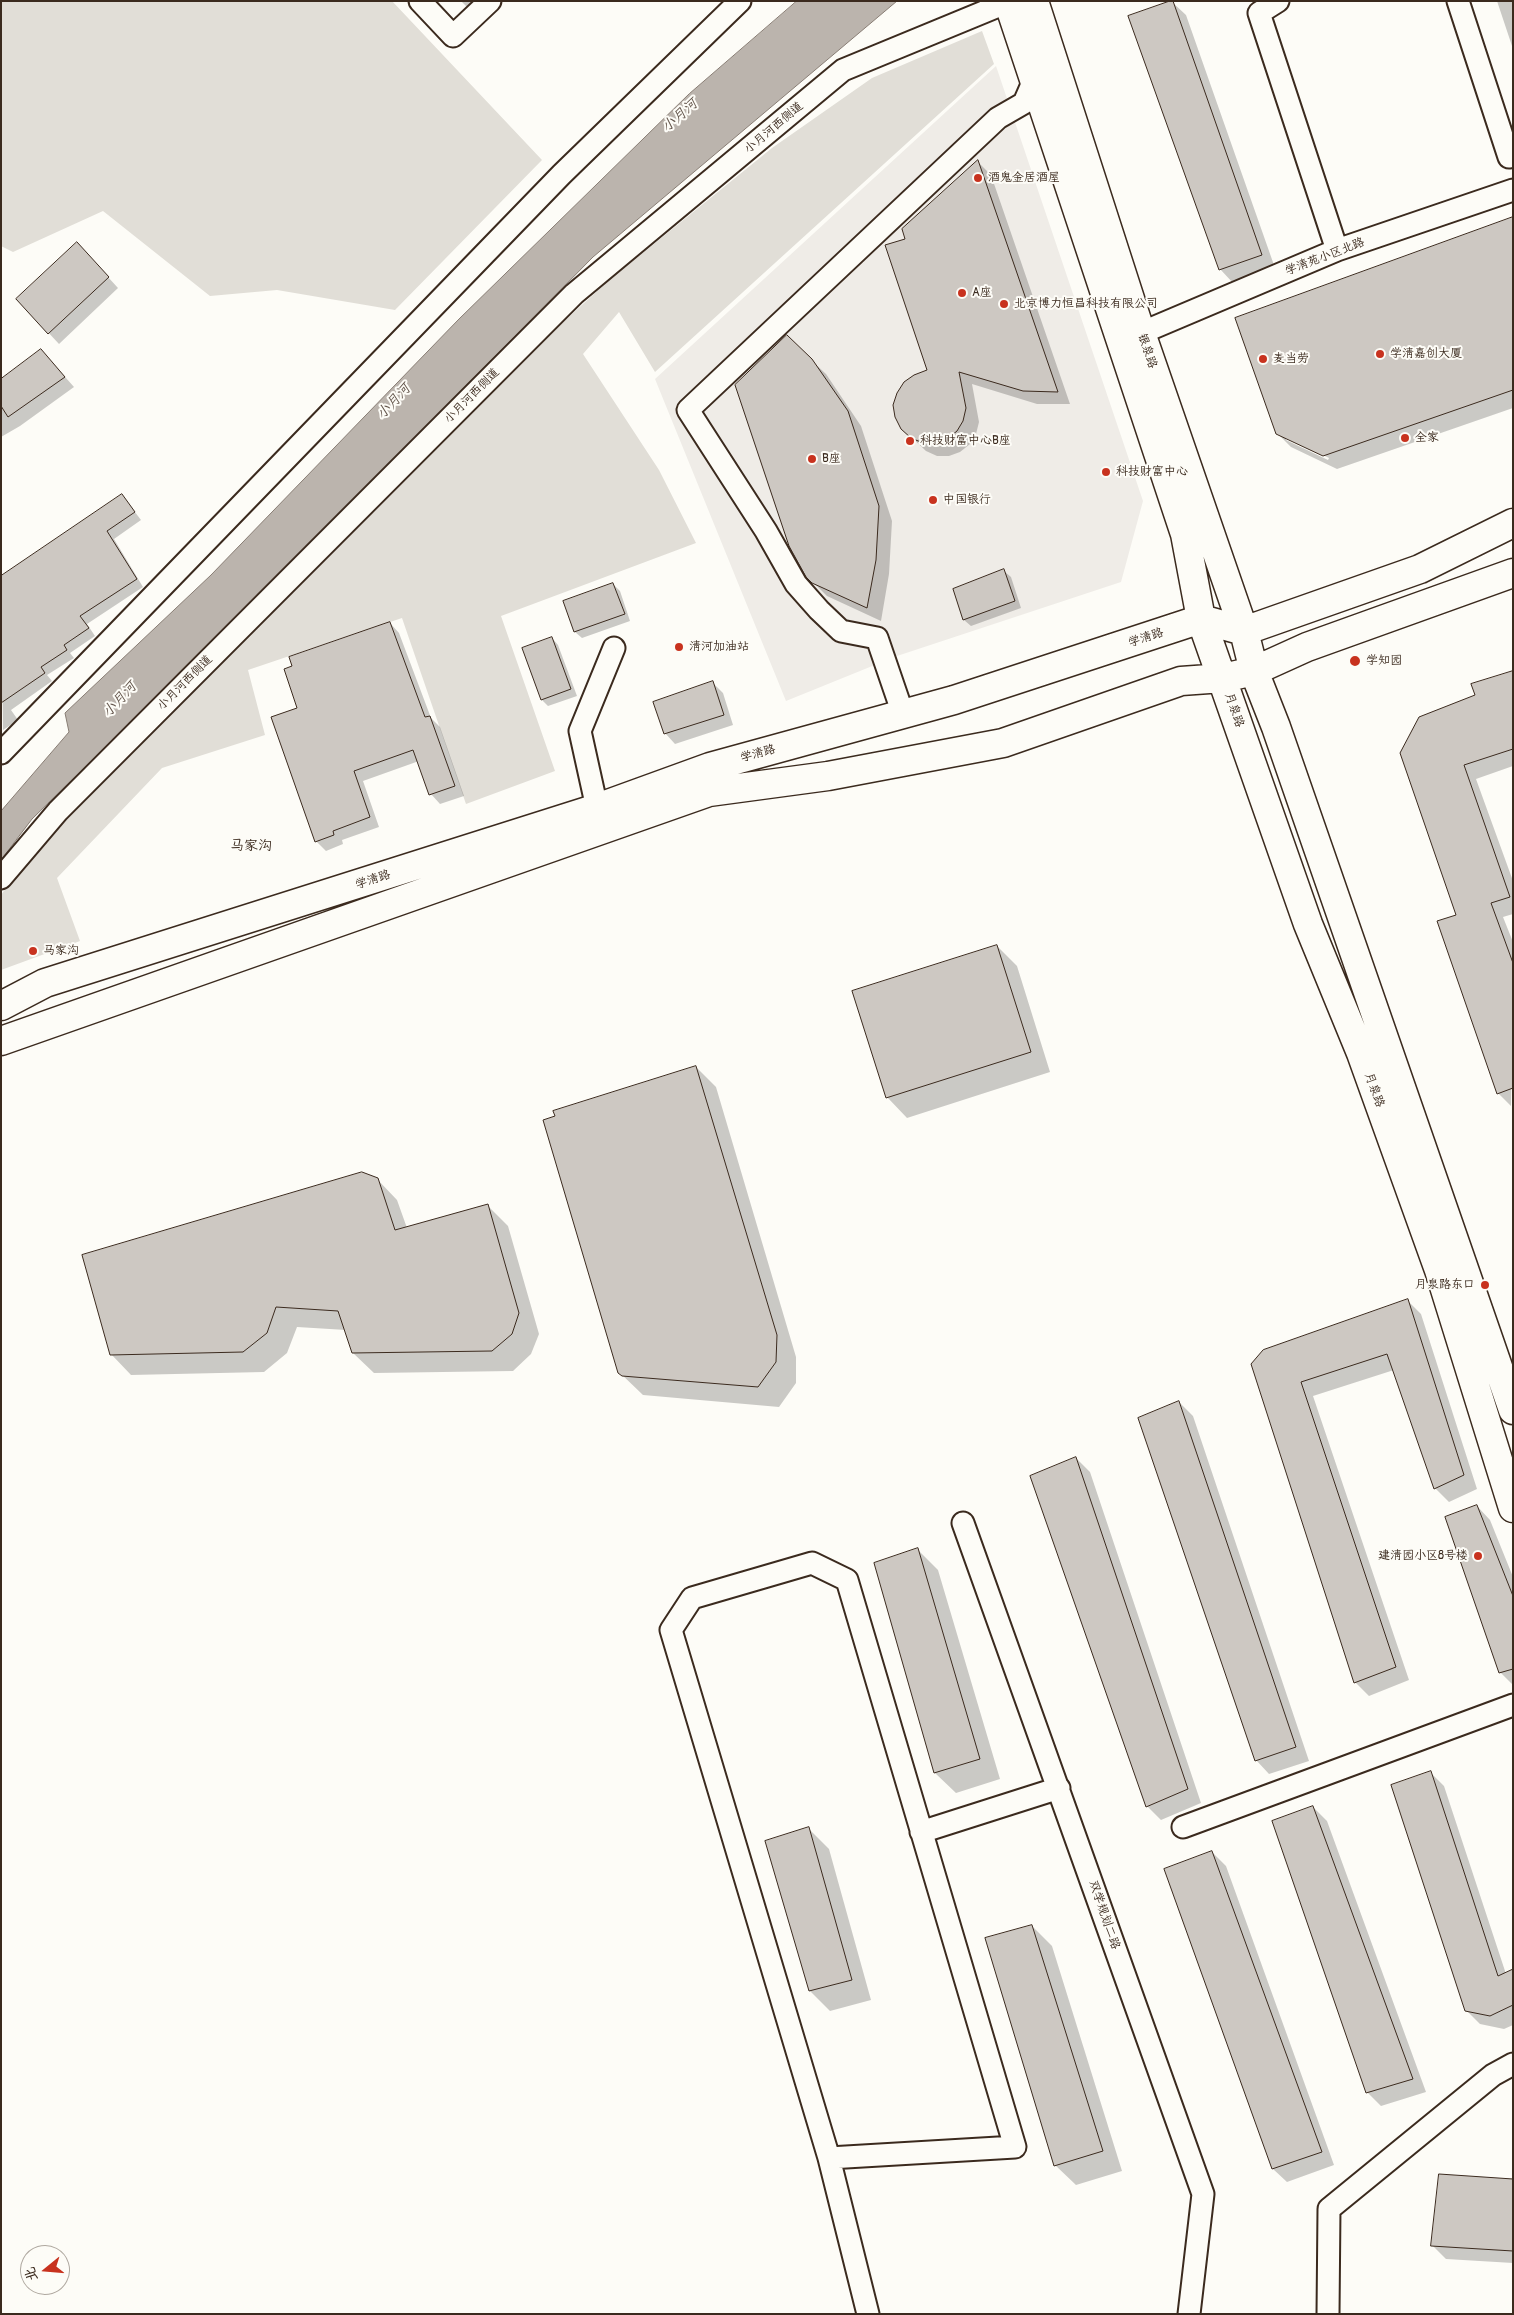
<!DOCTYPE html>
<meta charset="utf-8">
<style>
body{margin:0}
#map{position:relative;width:1514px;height:2315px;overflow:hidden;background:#fdfcf7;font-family:Pangolin,"LXGW WenKai TC",sans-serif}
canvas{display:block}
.frame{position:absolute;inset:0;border:2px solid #3b2a1e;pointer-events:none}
.north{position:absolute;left:20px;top:2245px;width:50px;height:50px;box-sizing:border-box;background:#fdfcf7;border:1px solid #afa8a0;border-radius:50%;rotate:253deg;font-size:14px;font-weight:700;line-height:20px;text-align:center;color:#3b2a1e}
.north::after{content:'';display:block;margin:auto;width:18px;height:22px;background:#c8321e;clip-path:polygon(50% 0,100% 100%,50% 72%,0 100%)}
</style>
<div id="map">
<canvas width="1514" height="2315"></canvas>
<div class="frame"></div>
<div class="north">北</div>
</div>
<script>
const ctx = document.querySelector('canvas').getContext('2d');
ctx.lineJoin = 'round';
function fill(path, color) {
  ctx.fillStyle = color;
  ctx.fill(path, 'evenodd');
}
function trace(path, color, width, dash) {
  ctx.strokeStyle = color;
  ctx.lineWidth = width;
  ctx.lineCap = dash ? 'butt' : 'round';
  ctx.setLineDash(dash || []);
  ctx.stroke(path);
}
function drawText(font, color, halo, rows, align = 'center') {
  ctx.font = font + ' Pangolin,"LXGW WenKai TC",sans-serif';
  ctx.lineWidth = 4;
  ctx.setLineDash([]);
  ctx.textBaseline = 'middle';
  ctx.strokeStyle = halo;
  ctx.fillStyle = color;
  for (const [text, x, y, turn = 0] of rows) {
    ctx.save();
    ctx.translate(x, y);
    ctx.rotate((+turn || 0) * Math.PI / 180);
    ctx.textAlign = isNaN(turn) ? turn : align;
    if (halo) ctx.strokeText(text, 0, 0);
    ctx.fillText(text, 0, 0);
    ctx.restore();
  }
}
const built = new Path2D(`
 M 996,66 L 1143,501 L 1121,582 L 897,656 L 786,701 L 655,379 Z`);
const green = new Path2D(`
 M 1,1 L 392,1 L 542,160 L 395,310 L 277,290 L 210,296 L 103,211 L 13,252 L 1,246 Z
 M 982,31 L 994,64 L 655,372 L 619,312 L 583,354 L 659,470 L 696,543 L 501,616 L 555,771 L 466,804 L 402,618 L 248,670 L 265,735 L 162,768 L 57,878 L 80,941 L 1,970 L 1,895 L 19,870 L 125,754 L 257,628 L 522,360 L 607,282 L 772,148 L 872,78 Z`);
const water = new Path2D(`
 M 797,1 L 897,1 L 593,257 L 209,646 L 32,819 L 1,860 L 1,811 L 69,732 L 65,713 L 211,575 L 459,319 L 689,94 Z`);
const shadow = new Path2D(`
 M 461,1 L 489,1 L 475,15 Z
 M 1497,1 L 1513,1 L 1513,49 Z
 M 1172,2 L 1186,15 L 1275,268 L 1233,283 L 1220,269 Z
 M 978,162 L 991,175 L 1070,404 L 1037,404 L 972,384 L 979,422 L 976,434 L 970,444 L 960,452 L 949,456 L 937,456 L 926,451 L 902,428 L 929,371 L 907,240 Z
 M 1513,218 L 1513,408 L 1337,469 L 1291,447 L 1277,433 ZM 1286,437 L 1329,458 L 1328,460 L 1286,440 Z
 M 87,254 L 118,288 L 59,344 L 17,299 Z
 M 811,360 L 826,374 L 861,426 L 892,521 L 889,574 L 881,621 L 827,596 L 813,582 Z
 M 51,361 L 74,387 L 20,426 L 1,437 L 1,381 Z
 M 122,495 L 141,520 L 114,539 L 143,587 L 87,624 L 95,636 L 70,653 L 74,658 L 47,675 L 52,681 L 11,710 L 18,720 L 3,730 L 1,578 Z
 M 1004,571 L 1011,577 L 1021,608 L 971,626 L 964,620 L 954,589 Z
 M 613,584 L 620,591 L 630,621 L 582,638 L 575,632 L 565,602 Z
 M 390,623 L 399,633 L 431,718 L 440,727 L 464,796 L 440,804 L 431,794 L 419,761 L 363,781 L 379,827 L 342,840 L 343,844 L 326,851 L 316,841 L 299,709 Z
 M 552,638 L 558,645 L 577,696 L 548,706 L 542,700 Z
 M 1513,673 L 1513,766 L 1476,779 L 1513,881 L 1513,914 L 1503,917 L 1513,942 L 1511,1106 L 1498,1093 L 1457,916 L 1402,753 L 1476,696 Z
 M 713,683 L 723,693 L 733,725 L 675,744 L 665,733 Z
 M 997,946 L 1017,966 L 1050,1072 L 907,1118 L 887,1097 Z
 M 696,1067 L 716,1087 L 796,1357 L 796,1383 L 779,1407 L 643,1395 L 619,1372 L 556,1117 Z
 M 377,1179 L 397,1200 L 407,1228 L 488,1206 L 508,1226 L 539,1334 L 531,1354 L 513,1371 L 374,1373 L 353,1353 L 346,1330 L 297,1327 L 287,1353 L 264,1372 L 131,1375 L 111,1354 Z
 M 1407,1300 L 1421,1314 L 1477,1489 L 1449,1502 L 1435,1488 L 1394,1370 L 1313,1396 L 1409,1680 L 1369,1696 L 1355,1682 L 1252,1365 Z
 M 1179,1402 L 1193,1416 L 1309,1761 L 1269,1774 L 1256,1760 Z
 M 1076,1458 L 1090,1472 L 1201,1803 L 1161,1820 L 1147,1806 Z
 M 1477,1506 L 1490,1520 L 1513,1577 L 1513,1685 L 1500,1672 Z
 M 918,1550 L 938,1570 L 1000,1779 L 956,1793 L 935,1773 L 876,1564 Z
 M 1430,1772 L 1444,1786 L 1506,1974 L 1513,1971 L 1513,2025 L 1504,2029 L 1480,2024 L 1466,2010 Z
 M 1313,1807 L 1327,1821 L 1426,2092 L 1381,2106 L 1367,2092 Z
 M 809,1829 L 829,1849 L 871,2000 L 830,2011 L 810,1991 Z
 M 1212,1852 L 1226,1866 L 1334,2165 L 1287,2182 L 1273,2169 L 1166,1870 Z
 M 1032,1926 L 1052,1946 L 1122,2171 L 1076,2185 L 1055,2165 Z
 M 1513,2181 L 1513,2263 L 1446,2259 L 1433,2246 Z`);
const building = new Path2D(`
 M 1170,1 L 1173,1 L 1262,255 L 1219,270 L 1128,16 Z
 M 978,160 L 1058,392 L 1023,391 L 959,372 L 966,408 L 963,421 L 957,431 L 947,439 L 935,443 L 923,443 L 911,438 L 901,429 L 895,417 L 893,405 L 897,393 L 904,382 L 914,375 L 927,370 L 885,245 L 905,239 L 902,229 Z
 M 1513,217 L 1513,390 L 1323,456 L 1276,434 L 1235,318 Z
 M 77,242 L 109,277 L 48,334 L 16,299 Z
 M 787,335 L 812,359 L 848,411 L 879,506 L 876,560 L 867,608 L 812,583 L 806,577 L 789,546 L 735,385 Z
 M 41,349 L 65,377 L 8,417 L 1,406 L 1,379 Z
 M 122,494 L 135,512 L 107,531 L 137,579 L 80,616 L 89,628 L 64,645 L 67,650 L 41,667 L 45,673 L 1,703 L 1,576 Z
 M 1004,569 L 1015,601 L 963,620 L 953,589 Z
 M 613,583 L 625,614 L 574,632 L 563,601 Z
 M 390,622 L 425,717 L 430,716 L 455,786 L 429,795 L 413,750 L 354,771 L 370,817 L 333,831 L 334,835 L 315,842 L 271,717 L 297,708 L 284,669 L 292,666 L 289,657 Z
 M 552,637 L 571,689 L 541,700 L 522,648 Z
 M 1513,671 L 1513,749 L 1464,765 L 1510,897 L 1491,903 L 1513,963 L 1513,1088 L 1497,1094 L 1437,921 L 1456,915 L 1400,753 L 1419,717 L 1475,695 L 1471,684 Z
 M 713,681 L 724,715 L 664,734 L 653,702 Z
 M 997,945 L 1031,1052 L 886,1098 L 852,991 Z
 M 696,1066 L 777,1335 L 776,1362 L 758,1387 L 622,1376 L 618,1373 L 543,1120 L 555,1116 L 553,1111 Z
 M 362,1172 L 378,1178 L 395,1230 L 488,1204 L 519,1313 L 512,1334 L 492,1351 L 352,1353 L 338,1311 L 276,1307 L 267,1333 L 243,1352 L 110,1355 L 82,1255 Z
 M 1408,1299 L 1464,1475 L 1434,1489 L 1387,1354 L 1301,1382 L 1396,1667 L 1354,1683 L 1251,1364 L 1263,1350 Z
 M 1179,1401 L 1296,1747 L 1255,1761 L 1138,1418 Z
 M 1076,1457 L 1188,1789 L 1146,1807 L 1030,1476 Z
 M 1477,1505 L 1513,1596 L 1513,1669 L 1499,1673 L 1445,1517 Z
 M 918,1548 L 980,1759 L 934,1773 L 874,1563 Z
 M 1431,1771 L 1498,1976 L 1513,1969 L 1513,2005 L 1490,2016 L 1465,2011 L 1391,1785 Z
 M 1313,1806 L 1413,2079 L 1366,2093 L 1272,1821 Z
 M 809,1827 L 852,1980 L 809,1991 L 765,1841 Z
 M 1212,1851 L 1322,2152 L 1272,2169 L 1164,1869 Z
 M 1032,1925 L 1103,2151 L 1054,2166 L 985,1938 Z
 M 1439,2174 L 1513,2179 L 1513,2251 L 1431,2246 Z`);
const minor = new Path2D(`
 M 420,1 L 453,36 L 490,1
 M 1278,1 L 1259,13 L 1337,250
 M 1458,1 L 1509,157 L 1513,156
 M 1141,333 L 1337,250 L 1513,190
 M 903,714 L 877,638 L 841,631 L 819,610 L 796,584 L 766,531 L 688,410 L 998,118 L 1024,103 L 1034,80
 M 1,753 L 562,174 L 740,1
 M 597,808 L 580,731 L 614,648
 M 1,878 L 58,811 L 574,294 L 843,70 L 1008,2
 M 963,1523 L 1203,2194 L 1189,2314
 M 1183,1827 L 1513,1705
 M 921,1832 L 1059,1788
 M 829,2158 L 1015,2147 L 847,1580 L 812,1563 L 692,1598 L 671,1630 L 829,2158 L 868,2314
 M 1328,2314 L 1329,2209 L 1493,2075 L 1513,2064`);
const major = new Path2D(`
 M 1008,1 L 1185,534 L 1201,619 L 1308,924 L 1361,1053 L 1439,1270 L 1513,1508
 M 1034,1 L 1141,333 L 1244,631 L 1254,671 L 1276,727 L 1513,1410
 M 1,1006 L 45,983 L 597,808 L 710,767 L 954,700 L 1201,619 L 1244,631 L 1420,569 L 1513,523
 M 1,1041 L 709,792 L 828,776 L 1003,743 L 1181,681 L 1223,678 L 1254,671 L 1307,647 L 1513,573`);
const markers = [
 [978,178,5,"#c8321e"],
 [962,293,5,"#c8321e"],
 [1004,304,5,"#c8321e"],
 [1380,354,5,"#c8321e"],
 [1263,359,5,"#c8321e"],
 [1405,438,5,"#c8321e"],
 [910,441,5,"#c8321e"],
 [812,459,5,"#c8321e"],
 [1106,472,5,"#c8321e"],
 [933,500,5,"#c8321e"],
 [679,647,5,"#c8321e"],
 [1355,661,6,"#c8321e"],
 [33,951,5,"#c8321e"],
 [1485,1285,5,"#c8321e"],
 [1478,1556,5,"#c8321e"]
];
const streetNames = [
 ["小月河西侧道",774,128,-40],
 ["学清苑小区北路",1325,257,-21],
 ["银泉路",1147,351,71],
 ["小月河西侧道",472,396,-45],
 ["学清路",1146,638,-18],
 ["小月河西侧道",185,683,-45],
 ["月泉路",1234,710,71],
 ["学清路",758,754,-15],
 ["学清路",373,880,-18],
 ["月泉路",1374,1090,70],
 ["双学规划二路",1104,1915,71]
];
const poiNames = [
 ["酒鬼金居酒屋",988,178],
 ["A座",972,293],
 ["北京博力恒昌科技有限公司",1014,304],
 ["学清嘉创大厦",1390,354],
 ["麦当劳",1273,359],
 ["全家",1415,438],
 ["科技财富中心B座",920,441],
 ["B座",822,459],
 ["科技财富中心",1116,472],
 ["中国银行",943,500],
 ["清河加油站",689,647],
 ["学知园",1366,661],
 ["马家沟",43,951],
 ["月泉路东口",1475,1285,"right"],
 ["建清园小区8号楼",1468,1556,"right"]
];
const waterNames = [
 ["小月河",680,116,-41],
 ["小月河",394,402,-47],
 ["小月河",120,700,-47]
];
const neighbourhoodNames = [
 ["马家沟",251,846]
];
fill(built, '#efece7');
fill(green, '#e1ded7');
fill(water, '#bbb4ad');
trace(water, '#887d74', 1);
fill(shadow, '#0003');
fill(building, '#cdc8c2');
trace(building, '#3b2a1e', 1);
trace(minor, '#3b2a1e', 25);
trace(major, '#3b2a1e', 31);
trace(minor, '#fdfcf7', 21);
trace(major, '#fdfcf7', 28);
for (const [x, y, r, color] of markers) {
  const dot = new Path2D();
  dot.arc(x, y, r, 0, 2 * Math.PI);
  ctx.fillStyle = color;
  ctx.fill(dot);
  trace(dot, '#fdfcf7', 2);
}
drawText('12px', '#3b2a1e', '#fdfcf7', streetNames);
drawText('12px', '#3b2a1e', '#fdfcf7', poiNames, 'left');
drawText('italic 14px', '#615349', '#fdfcf7', waterNames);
drawText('14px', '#3b2a1e', '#fdfcf7', neighbourhoodNames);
</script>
